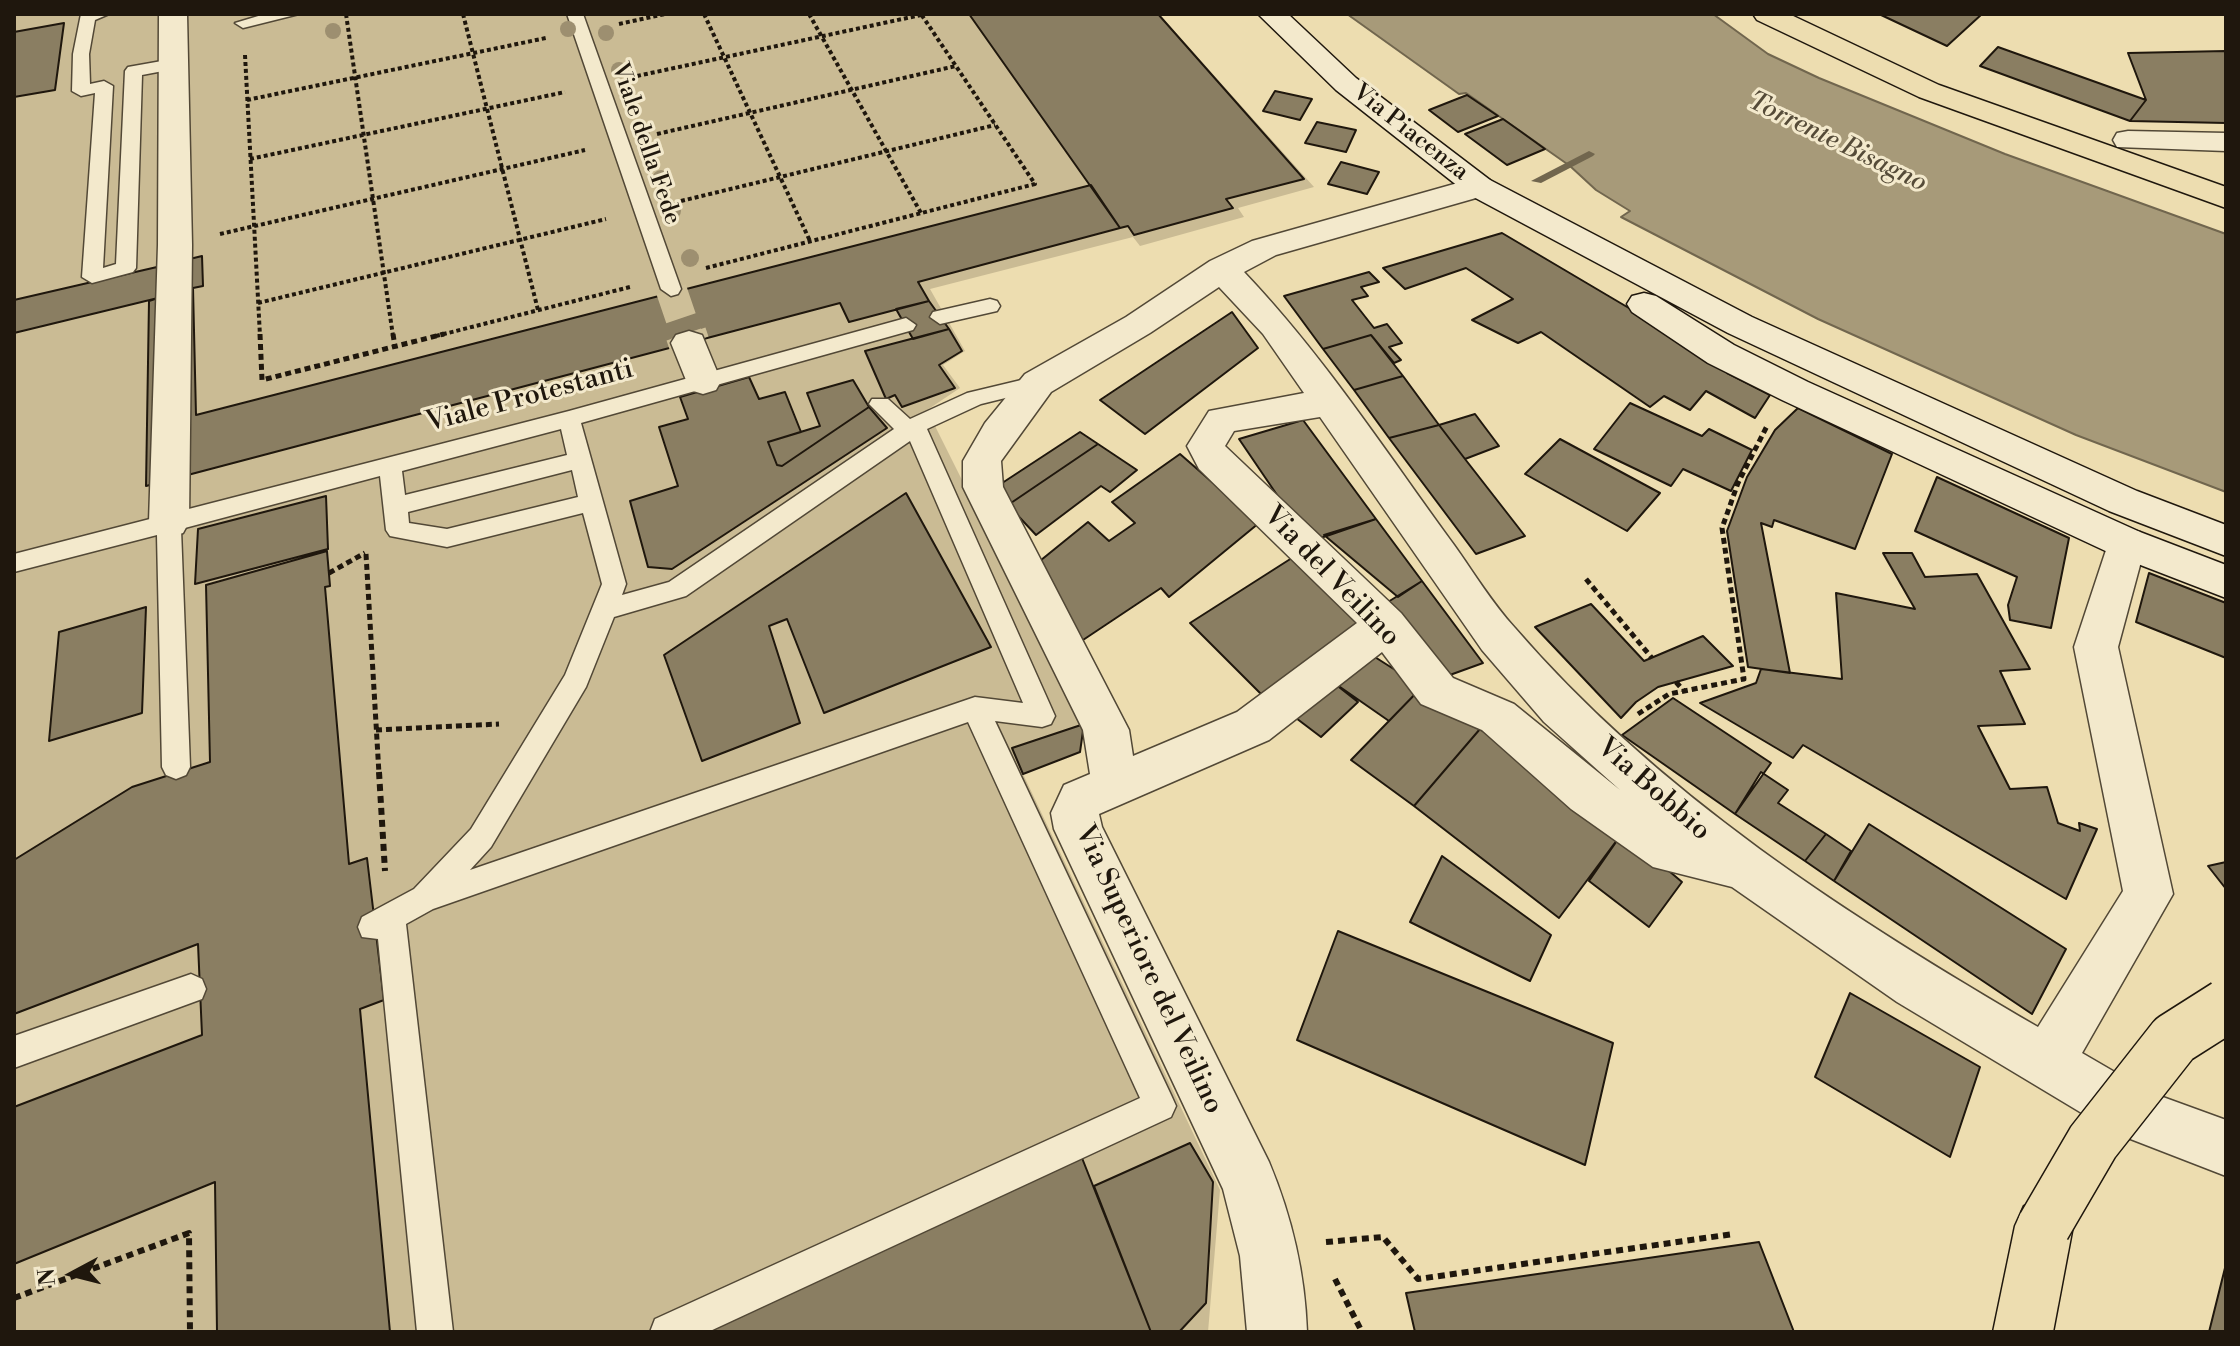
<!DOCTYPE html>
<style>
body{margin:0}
#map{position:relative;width:2240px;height:1346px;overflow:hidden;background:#edddb0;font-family:"Libre Bodoni",serif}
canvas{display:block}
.frame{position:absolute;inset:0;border:16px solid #1f170d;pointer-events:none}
.north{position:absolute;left:32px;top:1234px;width:80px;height:80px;-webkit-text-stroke:6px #f3e9cc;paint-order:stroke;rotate:263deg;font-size:22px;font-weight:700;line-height:32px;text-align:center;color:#1f170d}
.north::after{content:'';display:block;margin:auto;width:28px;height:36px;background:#1f170d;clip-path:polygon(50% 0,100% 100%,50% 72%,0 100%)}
</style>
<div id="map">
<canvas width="2240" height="1346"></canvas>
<div class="frame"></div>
<div class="north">N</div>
</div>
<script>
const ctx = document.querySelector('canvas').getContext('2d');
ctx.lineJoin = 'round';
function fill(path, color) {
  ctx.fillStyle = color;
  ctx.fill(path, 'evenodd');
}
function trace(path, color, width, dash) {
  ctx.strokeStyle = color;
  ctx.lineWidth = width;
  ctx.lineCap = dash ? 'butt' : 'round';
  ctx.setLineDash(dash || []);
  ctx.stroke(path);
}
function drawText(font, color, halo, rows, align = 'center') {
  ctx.font = font + ' "Libre Bodoni",serif';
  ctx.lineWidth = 6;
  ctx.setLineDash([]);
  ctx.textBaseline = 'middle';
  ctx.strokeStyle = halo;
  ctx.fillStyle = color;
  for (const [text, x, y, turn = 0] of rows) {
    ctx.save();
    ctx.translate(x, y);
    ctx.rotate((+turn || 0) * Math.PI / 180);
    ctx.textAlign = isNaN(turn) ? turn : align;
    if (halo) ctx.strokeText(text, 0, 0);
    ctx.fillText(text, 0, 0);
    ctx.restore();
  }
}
const green = new Path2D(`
 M 14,14 L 1159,14 L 1314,187 L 1238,208 L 1244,217 L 1140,246 L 1133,237 L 930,289 L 965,351 L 943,365 L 960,388 L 927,410 L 1084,724 L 1080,752 L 1023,774 L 1220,1190 L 1208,1332 L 14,1332 Z`);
const water = new Path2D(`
 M 1347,14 L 1713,14 L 1768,54 L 1819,78 L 2005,154 L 2226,234 L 2226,492 L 2076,435 L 1818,319 L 1621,217 L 1630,211 L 1596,190 L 1570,166 L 1466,93 L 1459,94 Z`);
const stream = new Path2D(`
 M 1589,151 L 1595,154 L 1593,156 L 1541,183 L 1531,181 Z`);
const building = new Path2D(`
 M 969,14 L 1158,14 L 1304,179 L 1226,199 L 1233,208 L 1134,235 L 1128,226 L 1120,228 Z
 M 1879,14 L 1982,14 L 1947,46 Z
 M 64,23 L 55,90 L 14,97 L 14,32 Z
 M 1998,47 L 2146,100 L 2130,121 L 1980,66 Z
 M 2226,51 L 2226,123 L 2130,121 L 2146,100 L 2128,53 Z
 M 1275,91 L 1312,99 L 1300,120 L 1263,111 Z
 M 1467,95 L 1498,116 L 1458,132 L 1429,110 Z
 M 1503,119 L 1520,131 L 1545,149 L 1507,165 L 1465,134 Z
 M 1317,122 L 1356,130 L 1346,152 L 1305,143 Z
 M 1341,162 L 1379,172 L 1367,194 L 1328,184 Z
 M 1091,185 L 1120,228 L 918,282 L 929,301 L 849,322 L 840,303 L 146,486 L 149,301 L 158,298 L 157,267 L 202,256 L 203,286 L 193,288 L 196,415 Z
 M 1502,233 L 1732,369 L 1727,373 L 1770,395 L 1755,418 L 1706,391 L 1690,410 L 1664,396 L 1650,407 L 1541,332 L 1518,343 L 1472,320 L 1513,299 L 1466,268 L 1405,289 L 1383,268 Z
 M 157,267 L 158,298 L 14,333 L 14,300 Z
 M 1369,272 L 1379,282 L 1361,287 L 1368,296 L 1352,300 L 1374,328 L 1387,324 L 1402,343 L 1389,347 L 1401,360 L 1394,363 L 1371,335 L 1323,349 L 1284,296 Z
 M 929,301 L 949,329 L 913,339 L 896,309 Z
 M 1232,312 L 1258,348 L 1145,434 L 1100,400 Z
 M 949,329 L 962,351 L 939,365 L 955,388 L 902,407 L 895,395 L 886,399 L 865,351 Z
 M 1371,335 L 1403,376 L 1354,390 L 1323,349 Z
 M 1403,376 L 1439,425 L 1389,438 L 1354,390 Z
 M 749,377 L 759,399 L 785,392 L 801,432 L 768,442 L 777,465 L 782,466 L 869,407 L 887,428 L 672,569 L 648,567 L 630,501 L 678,486 L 659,427 L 688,419 L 680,397 Z
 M 853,380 L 869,407 L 782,466 L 777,465 L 768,442 L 820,426 L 807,393 Z
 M 1630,403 L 1702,436 L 1709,429 L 1752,450 L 1731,491 L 1683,469 L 1671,486 L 1594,449 Z
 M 1798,408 L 1892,454 L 1855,549 L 1774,520 L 1772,527 L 1761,523 L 1790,673 L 1748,667 L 1727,531 L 1747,477 L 1775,430 Z
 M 1475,414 L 1499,446 L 1465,459 L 1439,425 Z
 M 1303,420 L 1376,519 L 1309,542 L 1239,439 Z
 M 1439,425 L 1465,459 L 1525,536 L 1476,554 L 1389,438 Z
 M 1080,432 L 1098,444 L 1008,505 L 993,489 Z
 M 1560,439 L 1660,493 L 1627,531 L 1525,474 Z
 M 1098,444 L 1137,470 L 1110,492 L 1101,486 L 1036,535 L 1008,505 Z
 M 1180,454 L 1259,523 L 1169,597 L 1161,588 L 1077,644 L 1030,569 L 1088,522 L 1109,541 L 1135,523 L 1112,502 Z
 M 1937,477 L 2069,538 L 2051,628 L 2010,620 L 2008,605 L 2017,577 L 1915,531 Z
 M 906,493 L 991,647 L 824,713 L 787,619 L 769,626 L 800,723 L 702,761 L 664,655 Z
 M 326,496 L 328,549 L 195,584 L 198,529 Z
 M 1376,519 L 1422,581 L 1398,597 L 1324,535 Z
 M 327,551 L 330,586 L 325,587 L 349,864 L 367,858 L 384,1000 L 360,1009 L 390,1332 L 217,1332 L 215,1182 L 14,1264 L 14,1107 L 202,1035 L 198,944 L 14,1014 L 14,860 L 132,787 L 210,762 L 206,585 Z
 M 1883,553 L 1912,553 L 1925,577 L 1977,574 L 2030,669 L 2000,671 L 2025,724 L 1978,726 L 2010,789 L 2047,787 L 2058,823 L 2080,831 L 2079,823 L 2097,829 L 2066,899 L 1803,745 L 1793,758 L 1700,703 L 1756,683 L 1761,669 L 1842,679 L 1836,593 L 1915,609 Z
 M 1295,556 L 1373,626 L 1267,700 L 1190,623 Z
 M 2149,573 L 2226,603 L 2226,658 L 2136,622 Z
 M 1422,581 L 1483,663 L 1436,680 L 1383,605 Z
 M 1591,604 L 1644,661 L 1703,636 L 1733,666 L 1658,687 L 1636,702 L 1621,718 L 1535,627 Z
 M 146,607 L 142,713 L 49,741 L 59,632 Z
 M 1367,652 L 1422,687 L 1389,721 L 1330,680 Z
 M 1330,680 L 1358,702 L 1321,737 L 1292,715 Z
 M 1422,687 L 1480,729 L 1414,806 L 1351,760 Z
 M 1673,698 L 1771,763 L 1735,814 L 1622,735 Z
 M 1084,724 L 1080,752 L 1023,774 L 1012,748 Z
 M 1480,729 L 1623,832 L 1559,918 L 1414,806 Z
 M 1761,772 L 1788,790 L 1778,803 L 1826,834 L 1805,861 L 1735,814 Z
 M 1869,824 L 2066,949 L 2032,1014 L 1834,881 Z
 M 1623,832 L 1682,882 L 1649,927 L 1589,881 Z
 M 1826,834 L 1851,851 L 1834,881 L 1805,861 Z
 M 1442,856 L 1551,935 L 1530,981 L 1410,922 Z
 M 2226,862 L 2226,889 L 2208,866 Z
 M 1338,931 L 1613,1043 L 1585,1165 L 1297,1040 Z
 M 1850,993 L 1980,1067 L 1950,1157 L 1815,1077 Z
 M 1190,1143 L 1213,1182 L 1206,1303 L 1179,1332 L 1151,1332 L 1094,1186 Z
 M 1082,1158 L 1151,1332 L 703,1332 Z
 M 1759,1242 L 1794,1332 L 1415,1332 L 1406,1293 Z
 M 2226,1264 L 2226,1332 L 2209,1332 Z`);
const streetTunnelFar1 = new Path2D(`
 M 671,289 L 687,336`);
const streetTunnel = new Path2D(`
 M 686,334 L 689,343`);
const pathFar2 = new Path2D(`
 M 346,14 L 393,336
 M 463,14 L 538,310
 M 704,14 L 810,241
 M 809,14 L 921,213
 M 619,24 L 665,14
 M 245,55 L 260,336
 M 637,76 L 921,15
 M 247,100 L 546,38
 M 657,134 L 956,66
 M 250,159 L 565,92
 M 681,201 L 995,125
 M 220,234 L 585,150
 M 706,268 L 1035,184 L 921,14
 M 258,303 L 606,219
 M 436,336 L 630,287`);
const pathFar1 = new Path2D(`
 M 260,334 L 262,380 L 444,334
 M 393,334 L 395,347
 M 366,554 L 379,774
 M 329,573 L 365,553
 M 1586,579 L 1652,658
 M 1676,682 L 1683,690
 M 1638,714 L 1669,694 L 1744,679 L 1722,528 L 1738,483 L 1767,426
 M 376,730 L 499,724`);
const path = new Path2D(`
 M 379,772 L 385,871
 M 1326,1242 L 1383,1237 L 1418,1279 L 1733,1234
 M 1335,1279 L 1362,1332
 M 14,1298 L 189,1233 L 190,1332`);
const lane = new Path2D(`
 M 81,14 L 109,14 L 95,20 L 89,54 L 90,84 L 104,81 L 113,86 L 103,268 L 116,264 L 125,71 L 128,67 L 173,59 L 182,64 L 179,68 L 142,75 L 136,268 L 133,272 L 92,283 L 82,277 L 95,93 L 81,96 L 72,91 L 73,54 Z
 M 265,14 L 299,14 L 243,28 L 235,23 Z
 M 567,14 L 583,14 L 681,289 L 678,294 L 671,296 L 661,289 Z
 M 990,299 L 997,301 L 1000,306 L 997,311 L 940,324 L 930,317 L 933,312 Z
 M 906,318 L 916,325 L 913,330 L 581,423 L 626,584 L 622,595 L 669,582 L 894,429 L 869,404 L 872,399 L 888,399 L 910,419 L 967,393 L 1038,376 L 1046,378 L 1049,383 L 1046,388 L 981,404 L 927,429 L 1055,716 L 1051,724 L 1042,727 L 995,721 L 1171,1095 L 1176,1106 L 1171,1117 L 708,1332 L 650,1332 L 655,1319 L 1140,1098 L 968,722 L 433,909 L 406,924 L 453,1332 L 417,1332 L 378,939 L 362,937 L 358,927 L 362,917 L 414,889 L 471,829 L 565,675 L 602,584 L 583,513 L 447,547 L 390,536 L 386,530 L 380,476 L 181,529 L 190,767 L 186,775 L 176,779 L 166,775 L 162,767 L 157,535 L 14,572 L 14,554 L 569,411 ZM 561,429 L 567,455 L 405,495 L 402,471 ZM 910,441 L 1023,703 L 975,697 L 470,870 L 491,847 L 586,687 L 614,617 L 686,596 ZM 572,470 L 578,497 L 447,529 L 409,523 L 408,512 Z
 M 191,974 L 202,979 L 206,989 L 202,999 L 14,1068 L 14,1036 Z`);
const street = new Path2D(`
 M 159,14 L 187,14 L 192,245 L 189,522 L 183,533 L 169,537 L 155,533 L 149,522 L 158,245 Z
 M 2128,131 L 2226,133 L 2226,151 L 2117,147 L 2113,140 L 2117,133 Z
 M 1479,177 L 1490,180 L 1495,187 L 1490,194 L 1276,255 L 1244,272 C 1323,355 1386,452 1454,545 C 1474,573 1492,603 1515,628 C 1659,795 1849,917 2038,1027 L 2123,891 L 2074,647 L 2112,532 L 2126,528 L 2140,532 L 2146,543 L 2118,647 L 2173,894 L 2082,1053 L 2149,1092 L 2226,1120 L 2226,1176 L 2115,1133 L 1897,1002 L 1732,887 L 1653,867 L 1571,809 L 1482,730 L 1421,704 L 1382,652 L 1269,740 L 1099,814 L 1102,827 L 1269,1162 C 1292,1217 1305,1273 1307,1332 L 1247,1332 L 1240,1256 L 1223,1189 L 1054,829 L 1051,813 L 1064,785 L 1090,774 L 1083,730 L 963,487 L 963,461 L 985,423 L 1025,374 L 1126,317 L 1210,261 L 1252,241 ZM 1219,287 L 1263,334 L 1304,393 L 1209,411 L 1187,446 L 1199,469 L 1357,623 L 1237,712 L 1133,756 L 1129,730 L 1003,487 L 1001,461 L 1051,392 L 1150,333 ZM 1320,417 L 1482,650 L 1544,722 L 1620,790 L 1514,704 L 1453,678 L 1401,613 L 1225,446 L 1234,431 Z
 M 689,331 L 702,335 L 721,381 L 716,390 L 703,394 L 690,390 L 671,343 L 676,335 Z`);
const secondary = new Path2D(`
 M 1258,14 L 1288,14 L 1356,78 L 1490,180 L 1752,317 L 2137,491 L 2226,525 L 2226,556 L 2109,511 L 1728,333 L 1468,194 L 1336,90 Z
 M 1644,293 L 1656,296 L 1734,345 L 1808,382 L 2140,532 L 2226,565 L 2226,598 L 2112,554 L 1782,400 L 1708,363 L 1632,312 L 1627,304 L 1632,296 Z`);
const primary = new Path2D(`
 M 1753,14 L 1789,14 L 1939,85 L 2226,187 L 2226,208 L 1919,97 L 1757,20 Z`);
const highway = new Path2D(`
 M 2044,1197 L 2064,1206 L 2073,1226 L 2053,1332 L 1993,1332 L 2015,1226 L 2024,1206 Z`);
const highwayBridge = new Path2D(`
 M 2044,1226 L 2093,1142 L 2174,1039 L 2226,1006`);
const trees = [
 [568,29,8],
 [333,31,8],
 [606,33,8],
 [619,70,8],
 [642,131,8],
 [661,179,9],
 [672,211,9],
 [690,258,9]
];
const farStreetnames = [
 ["Via Piacenza",1410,133,38],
 ["Viale della Fede",645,144,71]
];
const farWaternames = [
 ["Torrente Bisagno",1837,143,26]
];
const streetNames = [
 ["Viale Protestanti",530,397,-15],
 ["Via del Veilino",1331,577,46],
 ["Via Bobbio",1653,790,41],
 ["Via Superiore del Veilino",1148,970,65]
];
fill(green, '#cabb94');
fill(water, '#a79a79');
trace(water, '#71664e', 2);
fill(stream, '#71664e');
fill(building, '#8a7e62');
trace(building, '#1f170d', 2);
trace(streetTunnelFar1, '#cebf98', 31, [31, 16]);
trace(streetTunnel, '#cebf98', 41, [41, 20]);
trace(lane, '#524836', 3);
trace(street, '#524836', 3);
trace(secondary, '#1f170d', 3);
trace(primary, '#1f170d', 3);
trace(highway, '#1f170d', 3);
trace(pathFar2, '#1f170d', 4, [4, 3]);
trace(pathFar1, '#1f170d', 5, [6, 4]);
trace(path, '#1f170d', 6, [7, 5]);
fill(lane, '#f3e9cc');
fill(street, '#f3e9cc');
fill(secondary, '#f3e9cc');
fill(primary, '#edddb0');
fill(highway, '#edddb0');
trace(highwayBridge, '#1f170d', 56, []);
trace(highwayBridge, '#edddb0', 53);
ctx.fillStyle = '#9d8f70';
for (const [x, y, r] of trees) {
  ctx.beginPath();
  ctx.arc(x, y, r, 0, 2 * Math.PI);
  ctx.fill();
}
drawText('24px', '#1f170d', '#f3e9cc', farStreetnames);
drawText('italic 26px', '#554b38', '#f3e9cc', farWaternames);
drawText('28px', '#1f170d', '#f3e9cc', streetNames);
</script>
